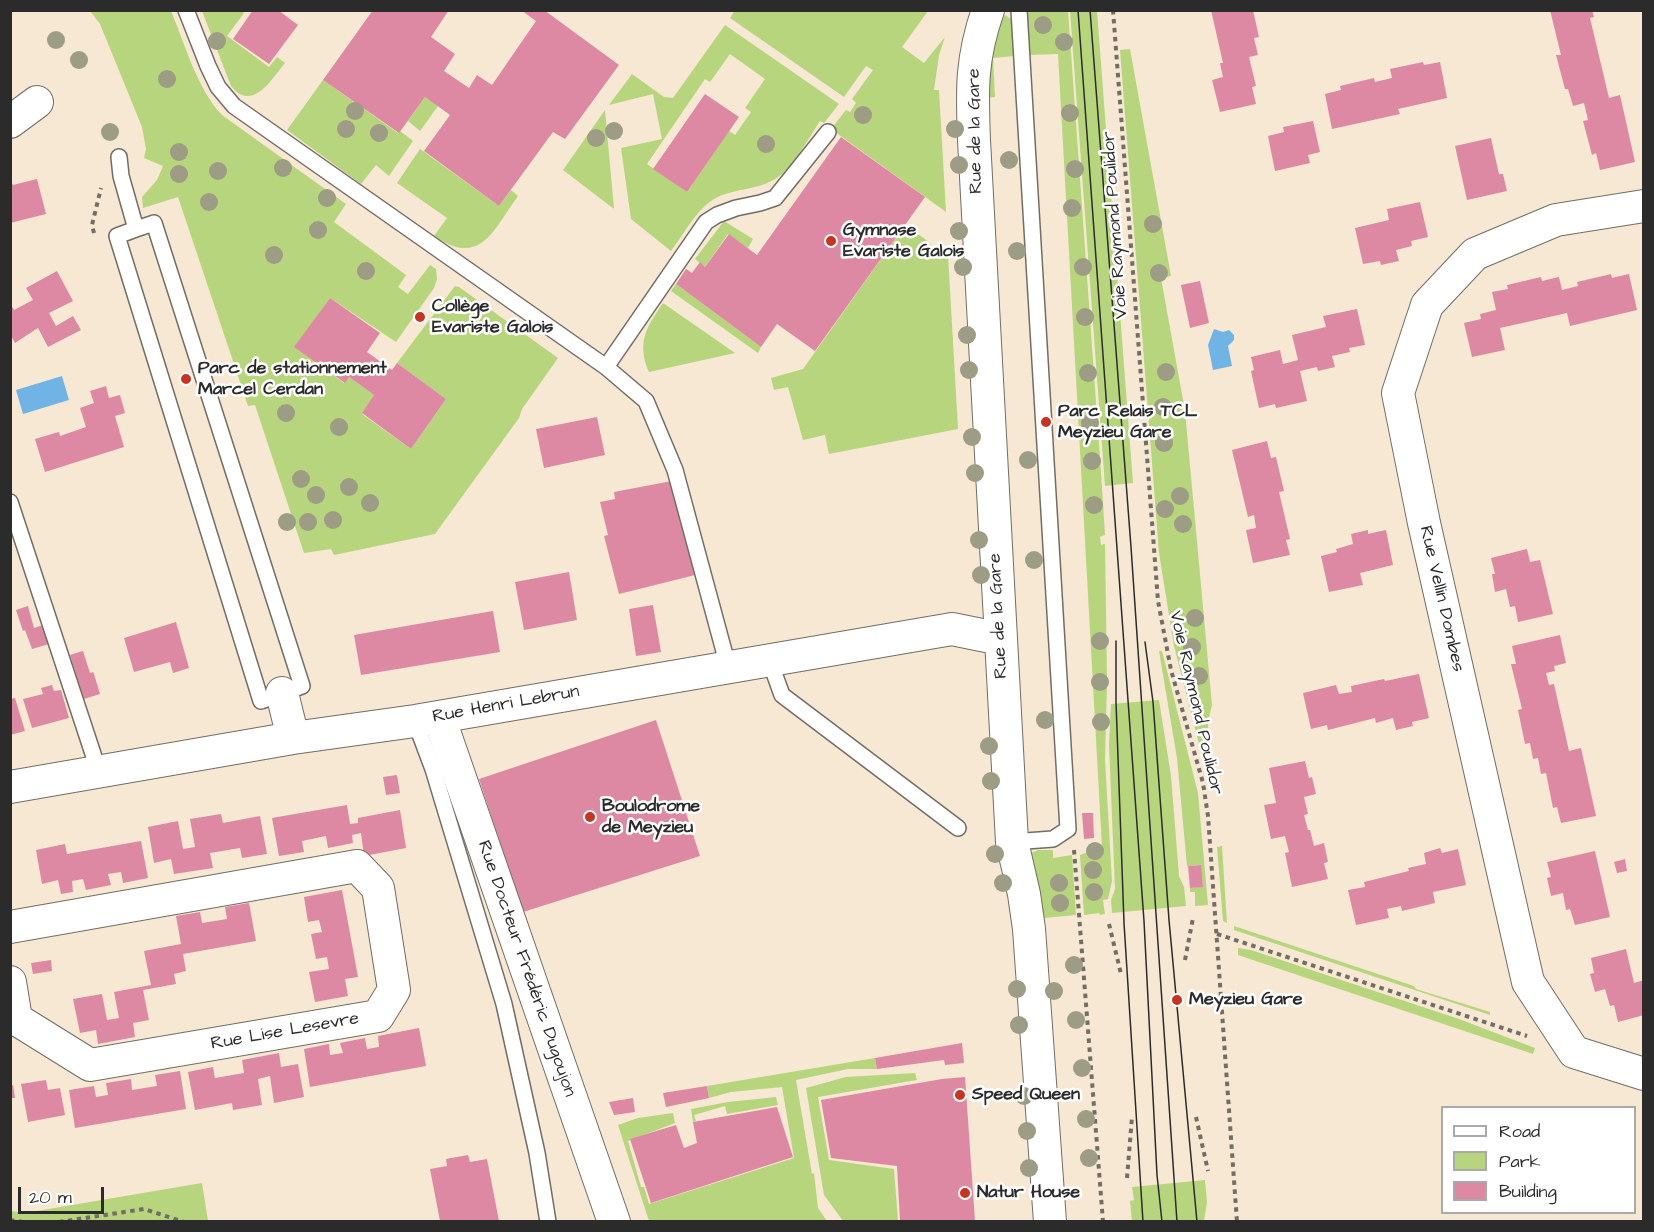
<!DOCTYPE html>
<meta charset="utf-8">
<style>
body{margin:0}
#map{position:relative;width:1654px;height:1232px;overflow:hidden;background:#f6e8d3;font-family:"Architects Daughter",sans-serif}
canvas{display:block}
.frame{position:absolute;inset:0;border:12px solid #2b2b2b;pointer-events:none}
.legend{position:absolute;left:1441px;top:1106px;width:195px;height:108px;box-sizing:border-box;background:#fff;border:2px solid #aaa;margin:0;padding:8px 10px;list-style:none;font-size:18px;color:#2b2b2b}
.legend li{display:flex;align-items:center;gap:12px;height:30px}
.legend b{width:30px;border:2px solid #aaa}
.scale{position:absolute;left:18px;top:1187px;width:86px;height:27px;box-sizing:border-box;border:3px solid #2b2b2b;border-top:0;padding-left:8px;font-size:18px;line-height:21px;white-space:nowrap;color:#2b2b2b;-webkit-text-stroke:4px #fff;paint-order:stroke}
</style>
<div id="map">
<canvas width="1654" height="1232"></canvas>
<div class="frame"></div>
<ul class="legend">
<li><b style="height:8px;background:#fff"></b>Road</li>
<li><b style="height:16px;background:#b7d57c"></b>Park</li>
<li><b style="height:16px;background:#dd89a3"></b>Building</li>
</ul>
<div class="scale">20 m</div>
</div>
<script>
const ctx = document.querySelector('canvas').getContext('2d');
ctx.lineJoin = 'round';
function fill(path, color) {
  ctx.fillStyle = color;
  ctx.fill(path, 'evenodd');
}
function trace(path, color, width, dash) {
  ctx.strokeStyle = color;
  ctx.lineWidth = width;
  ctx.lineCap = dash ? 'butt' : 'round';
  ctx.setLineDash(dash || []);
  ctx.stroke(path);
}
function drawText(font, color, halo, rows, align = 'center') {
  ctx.font = font + ' "Architects Daughter",sans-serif';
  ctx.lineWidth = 5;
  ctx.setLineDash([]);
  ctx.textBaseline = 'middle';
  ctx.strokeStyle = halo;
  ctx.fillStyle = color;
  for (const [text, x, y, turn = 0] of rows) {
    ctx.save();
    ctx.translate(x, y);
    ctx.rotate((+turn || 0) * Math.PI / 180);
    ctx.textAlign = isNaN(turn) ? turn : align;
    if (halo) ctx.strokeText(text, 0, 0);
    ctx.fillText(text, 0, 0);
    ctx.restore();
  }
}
const green = new Path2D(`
 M 735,10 L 928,11 L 902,47 L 924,63 L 945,37 L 939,55 L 934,90 L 939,90 L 946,212 L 831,129 L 846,110 L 850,112 L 856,103 L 852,99 L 873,70 L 866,66 L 844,97 L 730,18 Z
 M 90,11 L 171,11 C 185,44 197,89 222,115 L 346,204 L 334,222 L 406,275 L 398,287 L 408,294 L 430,265 L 436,269 L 437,279 L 434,288 L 396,342 L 330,298 L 295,347 L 344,383 L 349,377 L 374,395 L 362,414 L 411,449 L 446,399 L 397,363 L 455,286 L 459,287 L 558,358 L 522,409 L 519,418 L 435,534 L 334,555 L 331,549 L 304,553 L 255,405 L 248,406 L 178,197 L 143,208 L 142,197 L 157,180 L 163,166 L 144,158 L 146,149 L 142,127 L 100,24 Z
 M 202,11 L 241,11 L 244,13 L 227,36 L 269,67 L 277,57 L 285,63 C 272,79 252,113 231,86 Z
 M 1027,11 L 1068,11 L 1101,472 L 1105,535 L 1100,537 L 1101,545 L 1105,544 L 1107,681 L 1105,760 L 1112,881 L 1108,899 L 1103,900 L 1105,914 L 1100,915 L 1099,913 L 1084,915 L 1080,855 L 1102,847 L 1058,54 L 1029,55 Z
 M 1070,11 L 1097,11 L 1133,483 L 1105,486 Z
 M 1005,15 L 1011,19 L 1014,56 L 993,58 L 995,97 L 987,98 C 990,71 990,38 1005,15 Z
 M 725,25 L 839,104 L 824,123 L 820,121 C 809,138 797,160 782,174 C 762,191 737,187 716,198 C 697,208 684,234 671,251 L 631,219 L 621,148 L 662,139 L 653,94 L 609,105 L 632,74 L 664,97 L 673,98 ZM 730,54 L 765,79 L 745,108 L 751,112 L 735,135 L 729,131 L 687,192 L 647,164 L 705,79 L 710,82 Z
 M 1130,49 L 1171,276 L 1161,278 L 1185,411 L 1212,705 L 1208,722 L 1210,787 L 1174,646 L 1159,553 L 1120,50 Z
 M 323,80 L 398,133 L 400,131 L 412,140 L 413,141 L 389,176 L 376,165 L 361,184 L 287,130 Z
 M 425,97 L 438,106 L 420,131 L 408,121 Z
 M 605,110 L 614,209 L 563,170 Z
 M 420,149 L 499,206 L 511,190 L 518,196 C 493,230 481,268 434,236 L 447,218 L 397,183 Z
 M 724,221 L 753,239 L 748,248 L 728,234 L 705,267 L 695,259 Z
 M 905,225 L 925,239 L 943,258 L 948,255 L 958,429 L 829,454 L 825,435 L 803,440 L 788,387 L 774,390 L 771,378 L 803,369 Z
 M 676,284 L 761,347 L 758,353 L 671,291 Z
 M 663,303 L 735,353 L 649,372 C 636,343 647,326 663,303 Z
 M 1159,651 L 1162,651 L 1198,793 L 1208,905 L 1195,906 L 1195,892 L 1190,892 L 1190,888 L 1203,886 L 1200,865 L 1187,866 L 1177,758 Z
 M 1159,700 L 1171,776 L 1179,876 L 1184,887 L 1186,906 L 1112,913 L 1111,900 L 1115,889 L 1109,744 L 1111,704 Z
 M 1222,846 L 1227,923 L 1223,921 L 1217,847 Z
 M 1038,850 L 1053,850 L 1053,858 L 1072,855 L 1076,915 L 1044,918 L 1041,897 L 1031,857 L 1031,853 Z
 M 1234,926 L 1414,986 L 1416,989 L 1490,1012 L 1490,1015 L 1234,930 Z
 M 1238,948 L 1251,950 L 1459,1019 L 1535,1048 L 1533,1054 L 1238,955 Z
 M 875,1058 L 877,1069 L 848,1069 L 796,1080 L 812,1174 L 814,1173 L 818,1208 L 827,1221 L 649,1221 L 618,1125 L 638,1118 L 673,1113 L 675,1123 L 628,1141 L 641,1187 L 644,1187 L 649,1204 L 794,1158 L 782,1087 L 731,1092 L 709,1098 L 707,1086 Z
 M 915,1073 L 917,1080 L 818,1097 L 829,1160 L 894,1169 L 898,1221 L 843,1221 L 824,1195 L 806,1088 L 846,1077 Z
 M 776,1097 L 778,1105 L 727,1114 L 725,1106 L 694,1115 L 696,1121 L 693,1122 L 691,1109 L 728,1102 Z
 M 1205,1180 L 1207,1202 L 1204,1221 L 1132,1221 L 1130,1201 L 1134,1200 L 1132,1187 Z
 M 202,1183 L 208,1221 L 11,1221 L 11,1211 L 25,1213 Z`);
const water = new Path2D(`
 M 1214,329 L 1223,332 L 1229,330 L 1234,335 L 1234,340 L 1228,346 L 1232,366 L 1213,370 L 1208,345 Z
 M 62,376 L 69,400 L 23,414 L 16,390 Z`);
const building = new Path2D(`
 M 253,10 L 278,10 L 298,25 L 269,64 L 233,39 Z
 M 373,10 L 449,10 L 431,37 L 455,54 L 444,71 L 469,88 L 477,75 L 492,85 L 536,21 L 521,10 L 544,10 L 619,65 L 565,139 L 553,132 L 499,206 L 424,151 L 450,115 L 425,97 L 399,133 L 323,80 Z
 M 1211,10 L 1253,10 L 1259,37 L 1254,38 L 1258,55 L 1249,57 L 1256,86 L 1252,87 L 1256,104 L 1220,112 L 1212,80 L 1223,77 L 1220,63 L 1223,63 Z
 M 1550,10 L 1592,10 L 1594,17 L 1590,18 L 1609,98 L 1620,95 L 1635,162 L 1600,170 L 1596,153 L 1592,155 L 1583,121 L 1588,120 L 1584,103 L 1573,106 L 1568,89 L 1565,89 L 1556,55 L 1561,55 Z
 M 1423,62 L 1424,65 L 1440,62 L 1447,98 L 1398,109 L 1400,114 L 1332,129 L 1325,94 L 1341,90 L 1340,86 L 1374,78 L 1375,82 L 1392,78 L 1390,69 Z
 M 705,94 L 739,117 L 687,192 L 653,169 Z
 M 1313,121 L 1320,152 L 1308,155 L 1310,163 L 1275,171 L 1268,136 L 1284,132 L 1283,127 Z
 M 841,137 L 925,197 L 815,351 L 777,324 L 761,347 L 676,284 L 686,269 L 692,273 L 700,262 L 705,267 L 729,234 L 757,255 Z
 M 1491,138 L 1499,174 L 1503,174 L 1507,191 L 1467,200 L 1455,146 Z
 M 37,179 L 46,214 L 10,223 L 10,180 L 13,185 Z
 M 1420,202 L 1428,237 L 1411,241 L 1412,246 L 1396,250 L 1399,261 L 1381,265 L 1380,261 L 1363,264 L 1355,228 L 1389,220 L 1387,209 Z
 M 57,271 L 73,301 L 49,313 L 56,326 L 73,316 L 81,330 L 48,347 L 38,328 L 15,343 L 10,334 L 10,303 L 14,310 L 33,300 L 26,288 Z
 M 1611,274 L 1612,278 L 1629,274 L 1637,310 L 1570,326 L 1567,313 L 1500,328 L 1505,350 L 1472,357 L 1464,323 L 1481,319 L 1480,314 L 1496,310 L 1492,292 L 1508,289 L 1507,285 L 1541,277 L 1542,281 L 1559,277 L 1562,290 L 1578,286 L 1577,282 Z
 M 1200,281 L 1209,323 L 1190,328 L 1181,285 Z
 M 330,298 L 380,333 L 367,352 L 392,370 L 397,363 L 446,399 L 411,449 L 362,413 L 374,395 L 349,377 L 345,383 L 294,347 Z
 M 1357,309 L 1365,345 L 1349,348 L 1350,352 L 1332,356 L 1335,367 L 1318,371 L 1317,367 L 1300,371 L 1307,401 L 1276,408 L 1275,404 L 1259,408 L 1251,371 L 1254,370 L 1251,357 L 1280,350 L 1283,364 L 1298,360 L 1292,335 L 1326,327 L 1323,316 Z
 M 106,386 L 109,398 L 120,395 L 125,413 L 115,416 L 124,447 L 45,472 L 35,439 L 59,432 L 60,436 L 86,427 L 80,408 L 94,403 L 90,391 Z
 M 597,417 L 605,455 L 544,468 L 536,429 Z
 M 1267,441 L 1271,458 L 1276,457 L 1284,491 L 1279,492 L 1290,539 L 1286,540 L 1290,555 L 1253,563 L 1246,530 L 1256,528 L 1254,515 L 1248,517 L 1232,450 Z
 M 672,481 L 695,575 L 619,594 L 604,536 L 608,535 L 600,502 L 615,499 L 614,492 Z
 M 1368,530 L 1368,534 L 1386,530 L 1393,565 L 1360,573 L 1363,585 L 1329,592 L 1321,556 L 1337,552 L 1336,549 L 1353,544 L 1351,534 Z
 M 1527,549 L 1530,562 L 1540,560 L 1553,614 L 1518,622 L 1515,606 L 1510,607 L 1506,589 L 1495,592 L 1492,574 L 1495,574 L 1491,558 Z
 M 569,572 L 577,620 L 524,630 L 515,582 Z
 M 653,605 L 661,652 L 636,656 L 629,609 Z
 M 28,606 L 34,628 L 43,625 L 49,644 L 32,649 L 25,630 L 23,631 L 16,610 Z
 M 493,611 L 500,652 L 361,675 L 354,635 Z
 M 176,622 L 189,668 L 173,673 L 170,662 L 134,672 L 124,638 Z
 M 1560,635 L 1566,663 L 1554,666 L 1555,671 L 1546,673 L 1549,685 L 1554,684 L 1569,751 L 1581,748 L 1596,816 L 1561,823 L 1557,807 L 1553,808 L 1546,773 L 1541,774 L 1538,758 L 1533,759 L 1530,743 L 1525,744 L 1518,710 L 1522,709 L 1511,664 L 1516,664 L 1512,646 Z
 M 83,651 L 90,673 L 93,672 L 94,674 L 100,694 L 84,699 L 70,655 Z
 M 1419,674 L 1429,718 L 1412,722 L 1413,726 L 1396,730 L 1393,718 L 1376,723 L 1375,718 L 1328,730 L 1327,725 L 1311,729 L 1303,693 L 1336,685 L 1339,694 L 1352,692 L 1351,686 L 1384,679 L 1385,681 Z
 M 52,685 L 54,691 L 61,690 L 69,718 L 32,728 L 23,699 L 43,694 L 41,688 Z
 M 15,698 L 25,731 L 10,735 L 10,699 Z
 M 656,720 L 700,856 L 523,912 L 479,779 Z
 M 1305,761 L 1309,778 L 1312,777 L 1316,794 L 1304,797 L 1308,814 L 1304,815 L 1308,830 L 1310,830 L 1314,846 L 1324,843 L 1328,862 L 1324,863 L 1328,879 L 1292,887 L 1285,853 L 1289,852 L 1285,836 L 1271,839 L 1264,805 L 1276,803 L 1269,768 Z
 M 397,775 L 400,793 L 386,795 L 383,777 Z
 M 347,805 L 350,824 L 358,823 L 358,818 L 400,810 L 406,848 L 364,856 L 361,833 L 352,835 L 353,843 L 328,848 L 326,836 L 302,841 L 304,852 L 279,856 L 272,818 Z
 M 1082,813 L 1093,813 L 1094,838 L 1084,839 Z
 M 221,814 L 223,823 L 260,816 L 267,854 L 242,858 L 240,848 L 210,853 L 213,868 L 174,874 L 171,859 L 154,863 L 148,827 L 178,821 L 183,849 L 195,847 L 190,819 Z
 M 141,841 L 148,878 L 123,883 L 121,872 L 108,874 L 111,885 L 86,890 L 83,879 L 72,881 L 73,892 L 61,894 L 58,880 L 42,884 L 36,850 L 65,844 L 67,854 Z
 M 1440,848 L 1442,853 L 1458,849 L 1466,885 L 1433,892 L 1435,903 L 1402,911 L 1401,906 L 1387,909 L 1389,918 L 1356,925 L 1348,890 L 1365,887 L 1364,882 L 1409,871 L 1408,868 L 1426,864 L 1424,853 Z
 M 1595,851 L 1610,917 L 1575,925 L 1570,909 L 1566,910 L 1563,893 L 1551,896 L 1547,878 L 1551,877 L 1547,862 Z
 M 1625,859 L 1627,871 L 1617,873 L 1614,862 Z
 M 1201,865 L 1203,887 L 1190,888 L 1188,866 Z
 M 342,890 L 358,977 L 345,979 L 348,996 L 315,1002 L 309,972 L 329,969 L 327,957 L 316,959 L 311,934 L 322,932 L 319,920 L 308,922 L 304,897 Z
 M 249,903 L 256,941 L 183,954 L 186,971 L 174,974 L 176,984 L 143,990 L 149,1020 L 133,1023 L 135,1037 L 98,1044 L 96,1030 L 80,1033 L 73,999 L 102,994 L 107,1020 L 119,1018 L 114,992 L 151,985 L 144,951 L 181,944 L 176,916 L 200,912 L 202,923 L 227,919 L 225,907 Z
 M 1626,949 L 1634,983 L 1644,980 L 1644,1015 L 1618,1022 L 1614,1005 L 1610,1006 L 1605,989 L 1595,992 L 1590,974 L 1594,973 L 1591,958 Z
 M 51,960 L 52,971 L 33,974 L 31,963 Z
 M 419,1028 L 426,1066 L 310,1087 L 304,1049 L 329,1044 L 330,1055 L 343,1053 L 340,1043 L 365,1038 L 367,1049 L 379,1047 L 378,1036 Z
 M 962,1043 L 964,1063 L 945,1065 L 944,1060 L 877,1069 L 875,1058 Z
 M 279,1053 L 281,1067 L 298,1064 L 304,1097 L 274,1103 L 270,1076 L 258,1079 L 262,1105 L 233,1110 L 232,1103 L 195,1110 L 188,1072 L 213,1067 L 215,1078 L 244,1073 L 242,1060 Z
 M 180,1071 L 186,1109 L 75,1128 L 69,1090 L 94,1086 L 96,1097 L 108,1095 L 106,1083 L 131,1079 L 132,1090 L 157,1086 L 155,1075 Z
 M 965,1077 L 975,1221 L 900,1221 L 897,1166 L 831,1158 L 821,1100 L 942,1079 Z
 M 46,1080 L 48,1090 L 60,1088 L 65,1115 L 28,1122 L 21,1084 Z
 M 13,1085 L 15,1098 L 10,1098 L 10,1086 Z
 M 707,1086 L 709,1098 L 666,1107 L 663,1093 Z
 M 633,1098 L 635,1112 L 614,1115 L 609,1102 Z
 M 777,1107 L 793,1157 L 651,1203 L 630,1139 L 676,1125 L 684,1148 L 697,1143 L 693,1122 Z
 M 468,1155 L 470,1162 L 487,1159 L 499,1221 L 440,1221 L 430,1169 L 447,1166 L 446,1159 Z`);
const path = new Path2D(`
 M 1113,10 L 1158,601 L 1171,670 L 1203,783 L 1208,816 L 1237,1222
 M 94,233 L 92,225 L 101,188
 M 1074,850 L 1103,1222
 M 1109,924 L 1121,974
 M 1217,934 L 1527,1036
 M 1185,960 L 1193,918
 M 1196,1117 L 1208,1171
 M 1127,1178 L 1132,1117
 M 10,1220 L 24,1222
 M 59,1222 L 144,1209 L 184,1222`);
const lane = new Path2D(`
 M 186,10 L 208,66 L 218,87 L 234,106 L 606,367 L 706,222 L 717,215 L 736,208 L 760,203 L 775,198 L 828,132
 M 119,157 L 121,176 L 136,229 L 117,236 L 261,701 L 302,686 L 154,223 L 136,229
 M 606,367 L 646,401 L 675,470 L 728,666
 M 10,502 L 99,772
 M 769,659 L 782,695 L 958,828
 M 415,721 L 433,769 L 504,1004 L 537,1153 L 548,1222
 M 1012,842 L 1053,839 L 1068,829 L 1019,10`);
const street = new Path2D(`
 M 988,10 C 971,59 972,89 974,140 L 1012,842 L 1024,894 L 1029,929 L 1050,1222
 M 10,122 L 37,102
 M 1644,206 L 1556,220 L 1475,254 L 1427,305 L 1398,393 L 1424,523 L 1528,982 L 1574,1052 L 1644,1074
 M 282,693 L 293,738
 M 439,717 L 614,1222
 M 10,787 L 293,738 L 415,721 L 952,629 L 1001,639
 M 10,927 L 357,866 L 378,888 L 394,990 L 378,1016 L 90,1065 L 16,1019
 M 10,982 L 16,1019 L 10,1020`);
const tram = new Path2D(`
 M 1078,10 L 1144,921 L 1157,1175 L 1162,1222
 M 1090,10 L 1131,547 L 1177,1222
 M 1116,641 L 1116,702 L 1124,923 L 1143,1222
 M 1145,642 L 1153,702 L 1169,920 L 1197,1222`);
const trees = [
 [1043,25],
 [56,40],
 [217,41],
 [1064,42],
 [79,60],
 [167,79],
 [355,111],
 [1070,113],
 [863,115],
 [346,129],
 [955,129],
 [614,131],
 [110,132],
 [379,133],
 [596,138],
 [766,144],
 [179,152],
 [1009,160],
 [959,165],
 [283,168],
 [1075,169],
 [218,171],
 [179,174],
 [327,198],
 [209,202],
 [1072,208],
 [1153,224],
 [318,230],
 [959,231],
 [1017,251],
 [274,255],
 [963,267],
 [1083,267],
 [366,271],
 [1159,273],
 [1085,317],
 [967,335],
 [969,370],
 [1166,372],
 [1088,373],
 [1163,407],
 [286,413],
 [1090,423],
 [339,427],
 [972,437],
 [1164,443],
 [1028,460],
 [1092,461],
 [975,473],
 [301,479],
 [349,487],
 [316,495],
 [1180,496],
 [370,503],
 [1094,505],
 [1165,509],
 [333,520],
 [287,522],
 [308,522],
 [1183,524],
 [979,540],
 [1034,560],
 [981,575],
 [1195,618],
 [1100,641],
 [1192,647],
 [1199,676],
 [1100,682],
 [1045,720],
 [1101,722],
 [989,746],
 [991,781],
 [1095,851],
 [995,854],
 [1093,870],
 [1003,883],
 [1059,883],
 [1094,892],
 [1060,903],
 [1074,965],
 [1017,989],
 [1054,991],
 [1076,1020],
 [1019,1025],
 [1082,1068],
 [1024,1096],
 [1086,1119],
 [1027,1131],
 [1089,1158],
 [1029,1168]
];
const markers = [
 [831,241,6,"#c8321e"],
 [420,317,6,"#c8321e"],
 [186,379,6,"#c8321e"],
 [1046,422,6,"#c8321e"],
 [590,817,6,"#c8321e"],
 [1177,1000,6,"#c8321e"],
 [960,1095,6,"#c8321e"],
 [965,1193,6,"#c8321e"]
];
const streetNames = [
 ["Rue de la Gare",976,131,-91],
 ["Voie Raymond Poulidor",1116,225,-94],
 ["Rue Vellin Dombes",1441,599,77],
 ["Rue de la Gare",999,616,-93],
 ["Voie Raymond Poulidor",1195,703,77],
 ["Rue Henri Lebrun",506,705,-10],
 ["Rue Docteur Frédéric Dugoujon",526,969,71],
 ["Rue Lise Lesevre",285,1032,-10]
];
const poiNames = [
 ["Gymnase",843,231],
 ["Evariste Galois",843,252],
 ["Collège",432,307],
 ["Evariste Galois",432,328],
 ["Parc de stationnement",198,369],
 ["Marcel Cerdan",198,390],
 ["Parc Relais TCL",1058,412],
 ["Meyzieu Gare",1058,433],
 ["Boulodrome",602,807],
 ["de Meyzieu",602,828],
 ["Meyzieu Gare",1189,1000],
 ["Speed Queen",972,1095],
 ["Natur House",977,1193]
];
fill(green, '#b7d57c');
fill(water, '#70b4e6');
fill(building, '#dd89a3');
trace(lane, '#726d66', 18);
trace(street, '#726d66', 34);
trace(path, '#726d66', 4, [4.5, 4.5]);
trace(lane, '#fff', 15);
trace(street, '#fff', 32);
trace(tram, '#2b2b2b', 1.5);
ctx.fillStyle = '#9d9c84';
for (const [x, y] of trees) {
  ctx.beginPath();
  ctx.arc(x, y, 9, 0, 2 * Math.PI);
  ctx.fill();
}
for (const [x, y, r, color] of markers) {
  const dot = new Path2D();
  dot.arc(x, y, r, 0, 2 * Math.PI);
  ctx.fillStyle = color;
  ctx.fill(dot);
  trace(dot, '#fff', 2);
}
drawText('18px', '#2b2b2b', '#fff', streetNames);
drawText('bold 18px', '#2b2b2b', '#fff', poiNames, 'left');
</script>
